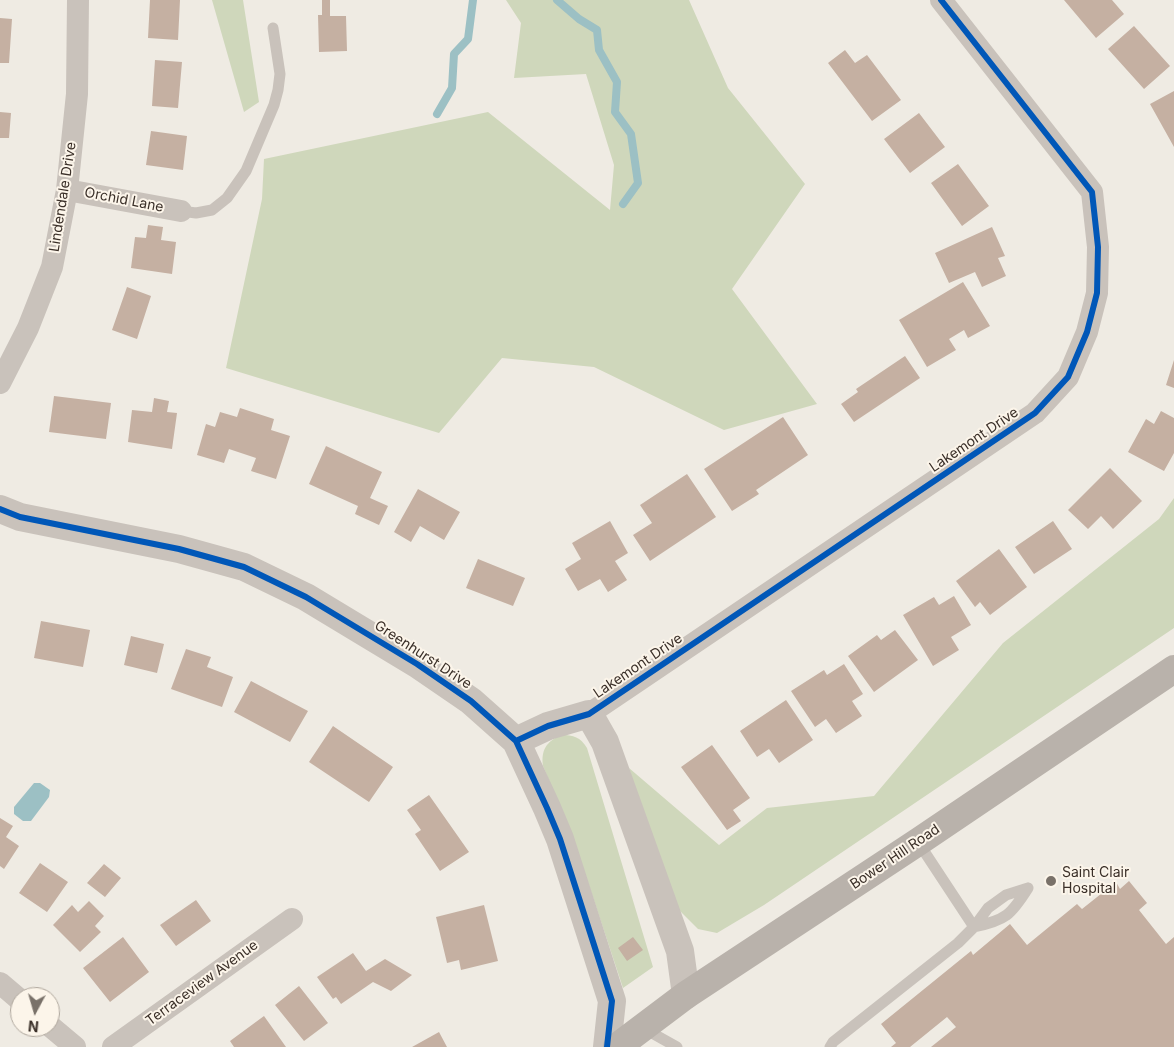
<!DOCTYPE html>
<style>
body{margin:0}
#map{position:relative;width:1174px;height:1047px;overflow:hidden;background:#efebe3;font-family:Inter,sans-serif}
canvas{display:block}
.north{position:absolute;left:10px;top:987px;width:50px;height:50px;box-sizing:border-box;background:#fcf5ea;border:1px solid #aea69c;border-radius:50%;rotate:186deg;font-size:14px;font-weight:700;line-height:20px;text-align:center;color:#3a2f28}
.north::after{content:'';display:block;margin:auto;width:18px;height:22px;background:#797169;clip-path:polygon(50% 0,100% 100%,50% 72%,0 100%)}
</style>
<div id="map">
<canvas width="1174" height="1047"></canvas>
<div class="north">N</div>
</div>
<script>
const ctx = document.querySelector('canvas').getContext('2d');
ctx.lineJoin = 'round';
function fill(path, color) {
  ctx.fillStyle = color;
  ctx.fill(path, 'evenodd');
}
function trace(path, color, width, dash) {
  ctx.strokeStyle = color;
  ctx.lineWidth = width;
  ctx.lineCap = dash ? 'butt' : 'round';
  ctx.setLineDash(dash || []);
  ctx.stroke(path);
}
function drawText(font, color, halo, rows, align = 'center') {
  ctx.font = font + ' Inter,sans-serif';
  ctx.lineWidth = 4;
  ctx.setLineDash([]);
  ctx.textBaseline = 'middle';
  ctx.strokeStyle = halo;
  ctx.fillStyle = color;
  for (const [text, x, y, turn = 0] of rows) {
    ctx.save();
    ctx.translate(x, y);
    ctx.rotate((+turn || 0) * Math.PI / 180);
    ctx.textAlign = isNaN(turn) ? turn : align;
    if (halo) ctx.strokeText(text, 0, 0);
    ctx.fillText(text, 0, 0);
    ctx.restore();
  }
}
const green = new Path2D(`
 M 212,0 L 243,0 L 259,102 L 244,112 Z
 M 506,0 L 689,0 L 728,88 L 805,184 L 732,289 L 817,404 L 724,430 L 594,367 L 502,358 L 439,433 L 226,368 L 262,199 L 264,159 L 488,112 L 610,210 L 614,165 L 586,74 L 514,78 L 521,23 Z
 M 1174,498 L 1174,628 L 764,905 L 717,933 L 698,929 L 668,899 L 629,768 L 719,845 L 767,808 L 874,796 L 1003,643 L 1159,519 Z
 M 561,735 C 574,735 580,737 587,748 L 653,967 L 623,988 L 574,840 L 543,766 C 541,750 546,742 561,735 Z`);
const water = new Path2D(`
 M 34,783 L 40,783 L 50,790 L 49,797 L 31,821 L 23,821 L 14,814 L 14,807 Z`);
const stream = new Path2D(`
 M 557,0 L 579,19 L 597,30 L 599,50 L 617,82 L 615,112 L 631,134 L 638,183 L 623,204
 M 437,114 L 452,88 L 454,54 L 468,39 L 473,0`);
const building = new Path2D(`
 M 150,0 L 180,0 L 178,40 L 148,38 Z
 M 322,0 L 330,0 L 330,16 L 346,16 L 347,51 L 319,52 L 318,15 L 322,15 Z
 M 1064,0 L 1112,0 L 1124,14 L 1096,38 Z
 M 0,18 L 12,19 L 9,63 L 0,63 Z
 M 1134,26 L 1170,66 L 1144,89 L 1108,49 Z
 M 845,50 L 855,63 L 867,55 L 901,100 L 872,121 L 828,63 Z
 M 155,60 L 182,62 L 178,108 L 152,106 Z
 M 1174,91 L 1174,147 L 1150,104 Z
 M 0,112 L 11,113 L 9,138 L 0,138 Z
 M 919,113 L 945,147 L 910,173 L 884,139 Z
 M 151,131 L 187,136 L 183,170 L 146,165 Z
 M 958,164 L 989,206 L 962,226 L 931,183 Z
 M 148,225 L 163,227 L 161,240 L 176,242 L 172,274 L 131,268 L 135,237 L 146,238 Z
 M 992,227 L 1005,256 L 998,258 L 1006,276 L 982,287 L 975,272 L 949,283 L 935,253 Z
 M 963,282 L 990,326 L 968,338 L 964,330 L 949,339 L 956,350 L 927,367 L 899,320 Z
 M 127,287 L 151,296 L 137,339 L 112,330 Z
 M 905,356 L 920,378 L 854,422 L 841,404 L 858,392 L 856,389 Z
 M 1174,360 L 1174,388 L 1166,385 Z
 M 54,396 L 111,403 L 106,439 L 49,432 Z
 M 154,398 L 169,401 L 167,412 L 177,413 L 172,449 L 128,442 L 132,410 L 152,412 Z
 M 240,408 L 274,419 L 271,430 L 290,436 L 276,479 L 251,471 L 256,458 L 229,449 L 224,463 L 197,455 L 206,424 L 215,427 L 220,412 L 237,417 Z
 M 1161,411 L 1174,418 L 1174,453 L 1164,471 L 1128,452 L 1146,419 L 1154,424 Z
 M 783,417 L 808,455 L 756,490 L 759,494 L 732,511 L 704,469 Z
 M 326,446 L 382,472 L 370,498 L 388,506 L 379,525 L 355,514 L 358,506 L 309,484 Z
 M 1110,468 L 1142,501 L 1113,529 L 1101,516 L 1088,529 L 1068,510 Z
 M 687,474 L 716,517 L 650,561 L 633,535 L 652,523 L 640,505 Z
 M 418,489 L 460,512 L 444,540 L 420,526 L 411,542 L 394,532 Z
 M 610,521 L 628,553 L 615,561 L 627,580 L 608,592 L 600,579 L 578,591 L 565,569 L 581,559 L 572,543 Z
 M 1053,521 L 1072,549 L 1034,574 L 1015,547 Z
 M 999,549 L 1027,587 L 990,615 L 980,602 L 975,607 L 956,581 Z
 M 478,559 L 525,578 L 513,606 L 466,588 Z
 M 954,596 L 971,625 L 951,637 L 959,650 L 933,666 L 903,615 L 934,597 L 939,605 Z
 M 41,621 L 90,630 L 83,667 L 34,658 Z
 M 895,630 L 918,660 L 874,692 L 848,656 L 877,635 L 881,640 Z
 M 131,636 L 164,644 L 157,673 L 124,665 Z
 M 186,649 L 211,657 L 207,667 L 233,677 L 222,707 L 171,689 Z
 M 844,664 L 863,694 L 852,701 L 862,716 L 836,733 L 826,719 L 815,727 L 791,691 L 824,670 L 827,675 Z
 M 251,681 L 308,711 L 290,742 L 234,712 Z
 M 786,700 L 813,740 L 779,763 L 769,749 L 757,757 L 740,731 Z
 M 333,726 L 393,767 L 369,802 L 309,762 Z
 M 712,745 L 750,798 L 733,810 L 741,821 L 727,830 L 681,767 Z
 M 429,795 L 469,852 L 440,871 L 415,834 L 421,830 L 407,810 Z
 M 0,818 L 13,826 L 6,837 L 19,846 L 4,869 L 0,866 Z
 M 40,863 L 68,882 L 47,912 L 19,893 Z
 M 104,864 L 121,878 L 105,897 L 87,883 Z
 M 1129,881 L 1147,903 L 1139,910 L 1166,944 L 1174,937 L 1174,1047 L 931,1047 L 956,1027 L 947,1017 L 910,1047 L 891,1047 L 896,1043 L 881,1024 L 971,951 L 973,955 L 1010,924 L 1027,945 L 1077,904 L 1082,909 L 1116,882 L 1120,889 Z
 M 196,900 L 211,921 L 176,946 L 160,925 Z
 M 89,901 L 104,916 L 95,926 L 101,932 L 80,952 L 53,925 L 72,905 L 78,912 Z
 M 484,905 L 498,961 L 461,970 L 459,960 L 447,963 L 436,917 Z
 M 123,937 L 149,972 L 110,1002 L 83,968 Z
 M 633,937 L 643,950 L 627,961 L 618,948 Z
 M 353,953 L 366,971 L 385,959 L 412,975 L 391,991 L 373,982 L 341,1004 L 336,997 L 333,999 L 317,977 Z
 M 299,986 L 328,1023 L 304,1041 L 275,1005 Z
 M 264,1016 L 286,1047 L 234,1047 L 230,1041 Z
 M 439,1032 L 447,1047 L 412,1047 Z`);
const service = new Path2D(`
 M 181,211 L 196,213 L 212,210 L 227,198 L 246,171 L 274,105 L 278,90 L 280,74 L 273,28
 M 918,842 L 974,927
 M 974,927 C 1006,920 1011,915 1028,888
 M 643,1028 L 677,1047
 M 830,1047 L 833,1042 L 958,943 L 974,927 L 988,908 L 1006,895 L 1028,888`);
const minor = new Path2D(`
 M 67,190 L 181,211
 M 0,383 L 28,328 L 52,267 L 67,190 L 77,94 L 78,0
 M 589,714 L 1035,413 L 1068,377 L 1087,332 L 1097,293 L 1098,247 L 1092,192 L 941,0
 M 0,983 L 20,1000
 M 50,1026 L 75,1047
 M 113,1047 L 292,919`);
const tertiary = new Path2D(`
 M 0,509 L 20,517 L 179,549 L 244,567 L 306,597 L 417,664 L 471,701 L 516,741 L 547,808 L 560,839 L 612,1001 L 607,1047
 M 516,741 L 548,726 L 589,714 L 605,742 L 680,951 L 686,995`);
const secondary = new Path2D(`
 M 617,1047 L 686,995 L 918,842 L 1174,669`);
const cycleway = new Path2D(`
 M 0,509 L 20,517 L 179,549 L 244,567 L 306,597 L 417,664 L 471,701 L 516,741 L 547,808 L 560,839 L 612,1001 L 607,1047
 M 516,741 L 548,726 L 589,714 L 1035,413 L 1068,377 L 1087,332 L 1097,293 L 1098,247 L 1092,192 L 941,0`);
const markers = [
 [1051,881,6,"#797169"]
];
const streetNames = [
 ["Lindendale Drive",63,197,-81],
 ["Orchid Lane",124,200,11],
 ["Lakemont Drive",974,440,-34],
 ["Greenhurst Drive",423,655,33],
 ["Lakemont Drive",638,666,-34],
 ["Bower Hill Road",895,857,-34],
 ["Terraceview Avenue",202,983,-36]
];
const poiNames = [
 ["Saint Clair",1062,873],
 ["Hospital",1062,889]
];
fill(green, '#cfd7bb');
fill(water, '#9cc0c4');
trace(stream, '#9cc0c4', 8);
fill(building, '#c5b0a2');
trace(service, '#c9c2bb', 11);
trace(minor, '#c9c2bb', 22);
trace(tertiary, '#c9c2bb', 28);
trace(secondary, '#b9b2ab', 28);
trace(cycleway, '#0057b8', 6);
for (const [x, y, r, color] of markers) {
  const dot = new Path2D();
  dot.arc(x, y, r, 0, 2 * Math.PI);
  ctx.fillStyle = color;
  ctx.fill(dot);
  trace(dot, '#fcf5ea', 2);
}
drawText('14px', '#3a2f28', '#fcf5ea', streetNames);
drawText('14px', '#3a2f28', '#fcf5ea', poiNames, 'left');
</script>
